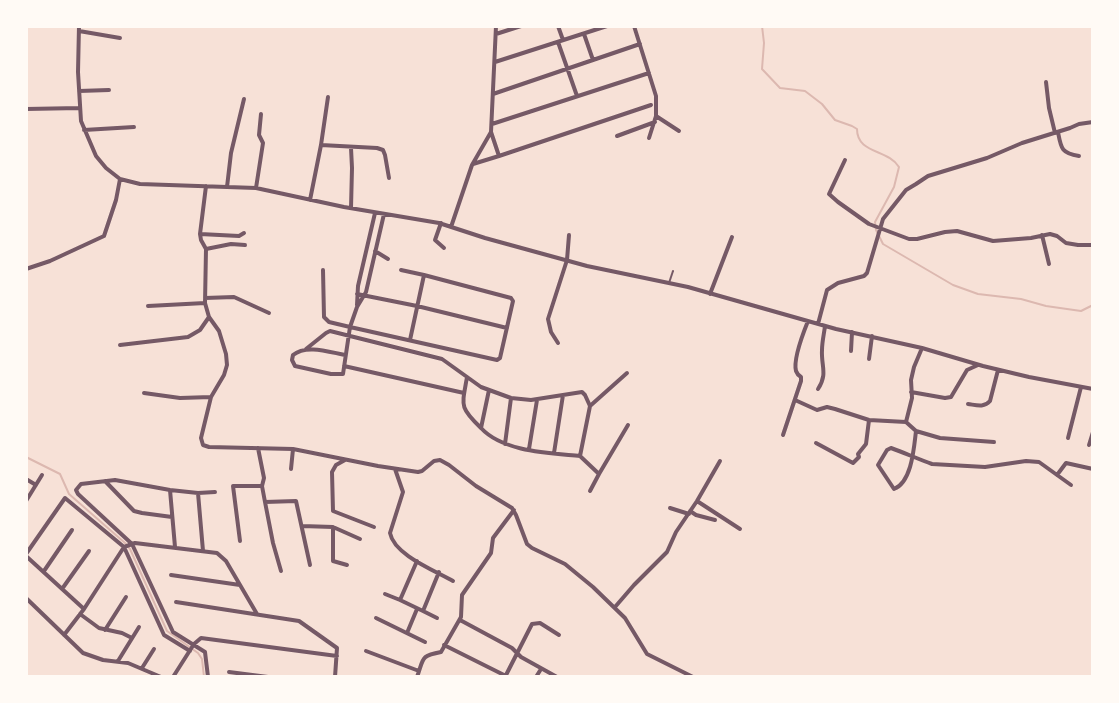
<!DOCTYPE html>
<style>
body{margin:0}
#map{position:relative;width:1119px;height:703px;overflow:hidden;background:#f7e1d7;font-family:"PT Sans",sans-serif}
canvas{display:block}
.frame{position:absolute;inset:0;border:28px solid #fffaf5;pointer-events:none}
</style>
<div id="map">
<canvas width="1119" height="703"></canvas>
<div class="frame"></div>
</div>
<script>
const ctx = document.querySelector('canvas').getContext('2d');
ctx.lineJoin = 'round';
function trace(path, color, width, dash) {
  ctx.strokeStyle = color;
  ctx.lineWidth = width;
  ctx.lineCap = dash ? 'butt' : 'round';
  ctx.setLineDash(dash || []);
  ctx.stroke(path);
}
const stream = new Path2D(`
 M 762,26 L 764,43 L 762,69 L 780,88 L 805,91 L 822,104 L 835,120 L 852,126 L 857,129 C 857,154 888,149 899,167 L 894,187 L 875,222 L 876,230 L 883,244 L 953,285 L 978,294 L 1021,299 L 1046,306 L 1081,311 L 1093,305
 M 26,457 L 60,474 L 69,494 L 125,543 L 130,549 L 167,631 L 198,653 L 202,659 L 204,677`);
const service = new Path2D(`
 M 669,283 L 673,271`);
const minor = new Path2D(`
 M 79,26 L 78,72 L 81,121 L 96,156 L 106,168 L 120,179 L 140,184 L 256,188 L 344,207 L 439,223 L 485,238 L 587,266 L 688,287 L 836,329 L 922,348 L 983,366 L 1029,377 L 1093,389
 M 558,26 L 563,40
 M 634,26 L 656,96 L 656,116 L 649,138
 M 79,31 L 120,38
 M 496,34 L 521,26
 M 584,34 L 593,60
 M 558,42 L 577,96
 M 495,62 L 607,26
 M 1046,82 L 1049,108 L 1055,133
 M 79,91 L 109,90
 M 493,94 L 640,44
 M 26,109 L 80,108
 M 656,116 L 679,131
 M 492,124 L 649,73
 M 84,130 L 134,127
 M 1058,132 C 1061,148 1061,153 1079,156
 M 617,136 L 655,122
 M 321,145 L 377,148 L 383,150 L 385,155 L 389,178
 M 351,148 L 352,168 L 351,208
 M 499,156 L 651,105
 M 845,160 L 829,194 L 838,202 L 869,224 L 909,239 L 917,239 L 945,232 L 957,231 L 993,241 L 1031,238 L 1050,234 L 1057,236 L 1066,243 L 1078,245 L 1093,245
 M 473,164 L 499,156 L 491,132
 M 206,186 L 200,234 L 201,240 L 206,249 L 205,303 L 209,317 L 219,331 L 226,354 L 227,365 L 224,375 L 211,397 L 201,438 L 203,445 L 209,447 L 293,449 L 378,466 L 418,472 L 422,471 L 434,461 L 440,460 L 449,465 L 476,486 L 512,508 L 516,515 L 527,544 L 532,548 L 565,564 L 593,587 L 625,618 L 647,654 L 693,677
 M 227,187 L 231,153 L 244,99
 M 256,188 L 263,143 L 259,135 L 261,114
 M 310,200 L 321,145 L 328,97
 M 441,223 L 435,240 L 444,248
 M 451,227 L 472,165 L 491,132 L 496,26
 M 200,234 L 239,236 L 244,233
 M 1042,235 L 1049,264
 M 206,249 L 231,244 L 245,245
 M 375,251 L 388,259
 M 26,269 L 50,261 L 104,236 L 116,200 L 120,179
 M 323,270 L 324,317 L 329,322 L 350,327 L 497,360 L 500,358 L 513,301 L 511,298 L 424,275 L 410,340
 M 401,270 L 424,275
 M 357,294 L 417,306 L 507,328
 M 710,294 L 732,237
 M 205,298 L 234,297 L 269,313
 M 357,305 L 358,286 L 375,213
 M 148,306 L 205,303
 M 818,324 L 827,290 L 838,283 L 864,276 L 867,273 L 883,219 L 906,190 L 916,184 L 928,176 L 987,158 L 1022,143 L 1070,128 L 1079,124 L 1093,122
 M 558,343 L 551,332 L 548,319 L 567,260 L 569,235
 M 120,345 L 188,337 L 200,330 L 209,317
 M 306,349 L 326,333 L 330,331 L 442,359 L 481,387 L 511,398 L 531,400 L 582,392 L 585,395 L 590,406 L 580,456 C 550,453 503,452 481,428 L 489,390
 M 851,351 L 852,332
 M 345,355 C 329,352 306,344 293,355 L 292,360 L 295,366 L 331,374 L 343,374 L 350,327 L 357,307 L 366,292 L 384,214
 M 869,359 L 872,336
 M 344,366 L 464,393
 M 467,377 C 462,406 459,407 481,428
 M 818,389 C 828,374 821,366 822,350 C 822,342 824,334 825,326
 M 911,392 L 945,398 L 951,397 L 967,370 L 978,365
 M 144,393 L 180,398 L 211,397
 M 795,400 L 817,410 L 827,407 L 835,409 L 869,420 L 906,422 L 916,431 L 940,438 L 994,442
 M 968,404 C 976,405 984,408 990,401 L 998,370
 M 590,406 L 627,373
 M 906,422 L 912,398 L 911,380 L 914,367 L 922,348
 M 916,431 C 914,447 912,482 894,489 L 878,465 L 887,450 L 891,448 C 905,453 918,459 932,464 L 985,467 L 1026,461 L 1039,462 L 1071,485
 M 783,435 L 801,381 L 801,377 C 798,375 797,374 796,371 C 793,360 804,331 808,321
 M 1068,438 L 1081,387
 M 816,443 L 853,463 L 859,457 L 858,454 L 866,444 L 869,420
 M 505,444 L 511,398
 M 1089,445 L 1093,432
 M 258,448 L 264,478 L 262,486 L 265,502 L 273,543 L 281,571
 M 529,449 L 537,400
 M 554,453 L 563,395
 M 580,456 L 599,474 L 628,425
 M 345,460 L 336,465 L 332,472 L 333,511 L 374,527
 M 291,469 L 293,449
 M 395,469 L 403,492 L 390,533 C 394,555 436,571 453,581
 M 1057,475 L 1066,463 L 1093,469
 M 26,479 L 36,485
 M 105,481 L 134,511 L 142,513 L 172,517
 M 170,490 L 175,547
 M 590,491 L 599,474
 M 198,493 L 203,551
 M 26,501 L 42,475
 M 697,501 L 740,529
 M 265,502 L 296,501 L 310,565
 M 670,508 L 689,514
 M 690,511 L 696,515 L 715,520
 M 302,526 L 333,527 L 360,539
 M 333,527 L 333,561 L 347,565
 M 240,541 L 233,486 L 262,486
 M 124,547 L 135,543 L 217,553 L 226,561 L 257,614
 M 26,554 L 65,498 L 124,547 L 164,635 L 190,651
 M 26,556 L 84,609
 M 417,561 L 400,600 L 423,611 L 439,572
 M 44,571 L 72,530
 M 171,575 L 240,585
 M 62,589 L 89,551
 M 385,594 L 400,600
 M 26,598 L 83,653 L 103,660 L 128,663 L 161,677
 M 176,602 L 299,621 L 337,648 L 335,677
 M 615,607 L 634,585 L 667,552 L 676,532 L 697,501 L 720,461
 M 423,611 L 437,618
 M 80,614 L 99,628 L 122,633 L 132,638
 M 376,618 L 425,642
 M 460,620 L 512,648 L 521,657 L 557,677
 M 105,630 L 126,597
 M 407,633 L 417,609
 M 64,635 L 84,609 L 124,547
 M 444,645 L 506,676
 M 366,651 L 419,671
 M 118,661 L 139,627
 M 142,668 L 154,649
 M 229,672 L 268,677
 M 173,677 L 194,644 L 201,638 L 337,656
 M 208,677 L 205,652 L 173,632 L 132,544 L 78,494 L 76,490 L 81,484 L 115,480 L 170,490 L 198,493 L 215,492
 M 417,677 C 424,658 420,656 441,652 L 461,617 L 462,595 L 491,553 L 493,538 L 514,510
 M 505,677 L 532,624 L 540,623 L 559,635
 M 536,677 L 541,669`);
trace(stream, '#dcb8b0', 2);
trace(service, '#755966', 2);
trace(minor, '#755966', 4);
</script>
